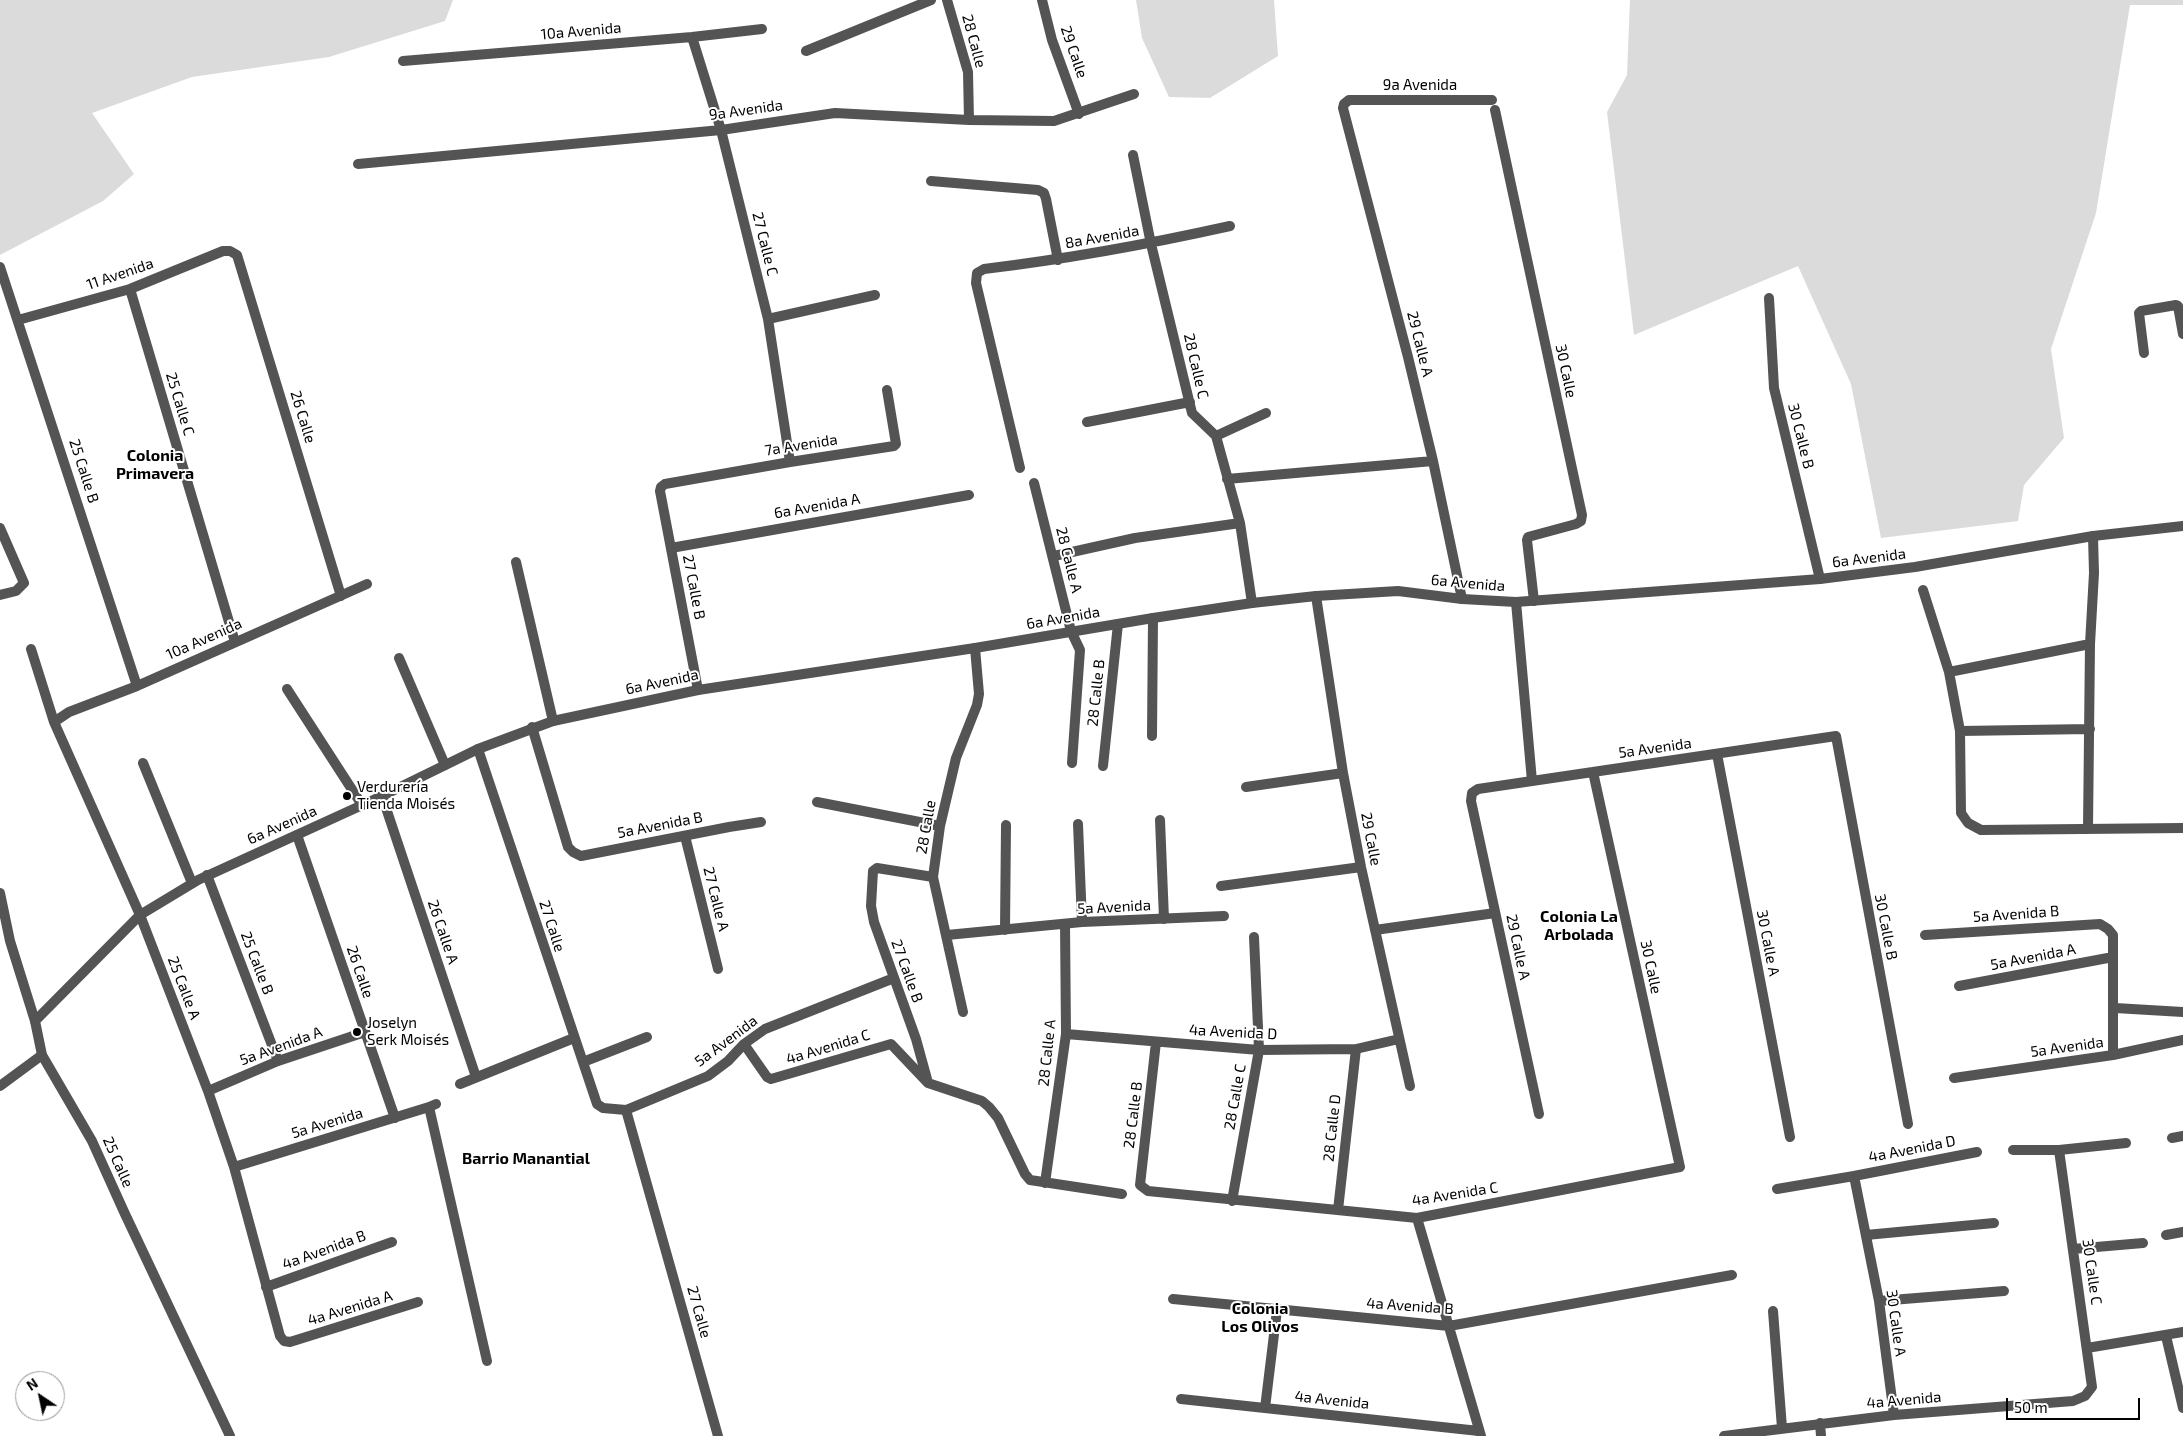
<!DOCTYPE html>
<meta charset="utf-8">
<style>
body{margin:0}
#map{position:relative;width:2183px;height:1436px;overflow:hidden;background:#fff;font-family:"Exo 2",sans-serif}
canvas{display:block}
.north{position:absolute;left:15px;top:1371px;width:50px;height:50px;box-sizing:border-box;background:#fff;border:1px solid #999;border-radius:50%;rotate:326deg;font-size:14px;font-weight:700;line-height:20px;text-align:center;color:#000}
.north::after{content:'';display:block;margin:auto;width:18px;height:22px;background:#000;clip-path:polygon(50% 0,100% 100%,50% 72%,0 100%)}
.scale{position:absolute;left:2006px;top:1398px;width:134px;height:22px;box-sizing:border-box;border:2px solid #000;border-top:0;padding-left:6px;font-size:15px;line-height:18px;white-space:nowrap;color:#000;-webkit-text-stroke:4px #fff;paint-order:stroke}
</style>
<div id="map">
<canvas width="2183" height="1436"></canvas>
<div class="north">N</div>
<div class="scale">50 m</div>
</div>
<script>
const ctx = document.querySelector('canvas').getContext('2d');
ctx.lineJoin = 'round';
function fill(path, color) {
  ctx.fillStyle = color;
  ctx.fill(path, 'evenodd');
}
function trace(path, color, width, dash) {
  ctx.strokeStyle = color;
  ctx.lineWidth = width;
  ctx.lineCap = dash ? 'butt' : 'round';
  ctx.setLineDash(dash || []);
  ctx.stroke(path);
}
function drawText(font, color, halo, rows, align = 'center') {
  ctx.font = font + ' "Exo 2",sans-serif';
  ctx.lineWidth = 4;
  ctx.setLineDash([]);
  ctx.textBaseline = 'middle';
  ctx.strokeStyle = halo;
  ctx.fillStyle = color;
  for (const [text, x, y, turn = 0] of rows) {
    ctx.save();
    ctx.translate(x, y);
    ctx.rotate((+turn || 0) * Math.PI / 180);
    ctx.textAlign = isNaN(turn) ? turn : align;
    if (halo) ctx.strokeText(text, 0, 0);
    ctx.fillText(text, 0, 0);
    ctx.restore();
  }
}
const green = new Path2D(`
 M 0,0 L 453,0 L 445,21 L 329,57 L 192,77 L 92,113 L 134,174 L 103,201 L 0,255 Z
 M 1136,0 L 1274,0 L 1278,56 L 1210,98 L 1169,97 L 1142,38 Z
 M 1630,0 L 2183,0 L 2183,5 L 2130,5 L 2096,213 L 2051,349 L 2064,438 L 2024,485 L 2018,521 L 1881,538 L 1851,384 L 1798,266 L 1634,335 L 1607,112 L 1627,75 Z`);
const minor = new Path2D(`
 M 947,0 L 968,72 L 969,120
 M 1042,0 L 1052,40 L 1079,114
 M 692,37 L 721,130 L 768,319 L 790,462
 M 806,51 L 931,0
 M 403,61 L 692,37 L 762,29
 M 1495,110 L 1582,515 L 1581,521 L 1576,524 L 1528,537 L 1527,540 L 1534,601
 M 1133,155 L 1151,244 L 1192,413 L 1216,436 L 1240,523 L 1252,603
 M 358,164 L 721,130 L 835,113 L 969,120 L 1054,121 L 1134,94
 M 931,181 L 1038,190 L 1044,193 L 1046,199 L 1058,260
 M 0,267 L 137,686
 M 130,289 L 235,642
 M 1769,298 L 1774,388 L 1820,579
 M 768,319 L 875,295
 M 18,320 L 130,289 L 223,251 L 230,251 L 237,255 L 341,596
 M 2144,353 L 2139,313 L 2141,311 L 2176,305 L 2178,306 L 2183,334
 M 1087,422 L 1190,402
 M 1216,436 L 1266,413
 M 1020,468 L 976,283 L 977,273 L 984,269 C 1067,259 1149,244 1230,226
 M 1227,479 L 1433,461
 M 1034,483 L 1071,631 L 1080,650 L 1072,763
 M 0,528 L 24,583 L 16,591 L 0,595
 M 671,548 L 969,495
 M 1054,556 L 1135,538 L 1240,523
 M 516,562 L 553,721
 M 1923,590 L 1949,672 L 1960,731 L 1961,813 L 1968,823 L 1981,830 L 2183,828
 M 1316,596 L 1343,773 L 1361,867 L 1410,1086
 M 1462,599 L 1433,461 L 1408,357 L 1343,108 L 1344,104 L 1349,100 L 1492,100
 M 1516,602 L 1532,781
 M 31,649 L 54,722 L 140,915 L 208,1091 L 234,1167 L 280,1336 L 284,1341 L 290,1342 L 418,1302
 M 399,658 L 445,765
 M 1949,672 L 2090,644
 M 287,689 L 362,805
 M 698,690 L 660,491 L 661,487 L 665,484 L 790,462 L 894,446 L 896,444 L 887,390
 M 54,722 L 69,712 L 137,686 L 367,584
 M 532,727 L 568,847 L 573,852 L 581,856 L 729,827 L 761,822
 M 1960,731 L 2090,729
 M 1152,736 L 1153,618
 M 478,749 L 597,1104 L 603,1108 L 626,1110 L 708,1076 L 728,1061 L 744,1044 L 765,1029 L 894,978
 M 1717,754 L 1790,1137
 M 143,763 L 192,883
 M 1103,766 L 1118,624
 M 1246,787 L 1343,773
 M 382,796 L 476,1077
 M 817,802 L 940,826
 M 1160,820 L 1164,919
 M 1078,824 L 1082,922
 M 2088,828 L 2090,644 L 2094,573 L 2093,536
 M 297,835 L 395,1118
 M 685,836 L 718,969
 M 207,875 L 278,1061
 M 1221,886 L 1361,867
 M 0,893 L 10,941 L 35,1021
 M 1005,930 L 1006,825
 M 1375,930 L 1495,913
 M 947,935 L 1082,922 L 1224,916
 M 1925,935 L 2100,924 L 2108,929 L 2113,935 L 2113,1055
 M 1959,986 L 2113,957
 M 2115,1008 L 2183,1012
 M 963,1012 L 933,877 L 940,826 L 956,758 L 977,705 L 979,694 L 975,648
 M 1066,1034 L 1259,1050 L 1356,1049 L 1399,1039
 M 1156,1042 L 1140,1185 L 1148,1191 L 1417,1218 L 1680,1167 L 1593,772
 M 744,1044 L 767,1077 L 771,1079 L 891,1044 L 928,1083 L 982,1101 L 989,1107 L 998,1118 L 1025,1174 L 1030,1180 L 1122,1194
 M 583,1062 L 647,1037
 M 1954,1078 L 2113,1055 L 2183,1040
 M 927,1079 L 916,1039 L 874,922 L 871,906 L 873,871 L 877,868 L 933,877
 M 460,1084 L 574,1038
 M 0,1086 L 42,1055
 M 208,1091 L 278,1061 L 365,1032
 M 436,1104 L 429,1107 L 487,1361
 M 626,1110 L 718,1436
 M 1539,1114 L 1471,801 L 1472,793 L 1478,789 L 1836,736 L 1908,1124
 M 2172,1138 L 2183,1136
 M 2013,1150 L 2059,1150 L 2126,1143
 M 234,1167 L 429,1107
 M 1854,1176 L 1879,1301 L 1894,1415
 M 1045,1183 L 1066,1034 L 1065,924
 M 1777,1189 L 1854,1176 L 1977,1152
 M 1232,1201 L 1259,1050 L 1254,937
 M 1338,1210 L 1356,1049
 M 1417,1218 L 1481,1436
 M 1866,1235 L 1994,1223
 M 2166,1235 L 2183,1232
 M 2073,1249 L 2143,1243
 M 266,1287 L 392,1242
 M 1173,1299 L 1449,1326 L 1732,1275
 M 1879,1301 L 2004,1291
 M 1773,1311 L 1782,1428
 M 2166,1336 L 2183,1408
 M 2087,1348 L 2183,1332
 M 1181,1399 L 1479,1431
 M 1265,1408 L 1277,1310
 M 1820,1423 L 1821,1436
 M 1724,1436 L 1894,1415 L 2073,1401 L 2085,1396 L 2092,1387 L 2059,1150`);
const tertiary = new Path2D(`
 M 230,1436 L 125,1214 L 92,1141 L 42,1055 L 35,1021 L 140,915 L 198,880 L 382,796 L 478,749 L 553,721 L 698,690 L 975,648 L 1153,618 L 1252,603 L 1316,596 L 1398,591 L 1462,599 L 1516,602 L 1820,579 L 1915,567 L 2093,536 L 2183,526`);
const markers = [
 [347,796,5,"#000"],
 [357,1032,5,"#000"]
];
const streetNames = [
 ["10a Avenida",581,31,-5],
 ["28 Calle",974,41,75],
 ["29 Calle",1074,52,71],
 ["9a Avenida",1420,85],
 ["9a Avenida",746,110,-8],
 ["8a Avenida",1102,237,-10],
 ["27 Calle C",765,244,76],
 ["11 Avenida",120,274,-19],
 ["29 Calle A",1420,344,76],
 ["28 Calle C",1196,366,77],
 ["30 Calle",1566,371,78],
 ["25 Calle C",180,404,73],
 ["26 Calle",303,417,73],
 ["30 Calle B",1801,436,76],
 ["7a Avenida",801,445,-9],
 ["25 Calle B",84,471,72],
 ["6a Avenida A",817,506,-10],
 ["6a Avenida",1869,558,-7],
 ["28 Calle A",1069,560,76],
 ["6a Avenida",1468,583,5],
 ["27 Calle B",694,587,79],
 ["6a Avenida",1063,618,-10],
 ["10a Avenida",204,639,-24],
 ["6a Avenida",662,682,-12],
 ["28 Calle B",1096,693,-84],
 ["5a Avenida",1655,748,-8],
 ["6a Avenida",282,825,-24],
 ["5a Avenida B",660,825,-11],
 ["28 Calle",926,827,-80],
 ["29 Calle",1371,839,79],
 ["27 Calle A",716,899,76],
 ["5a Avenida",1114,907,-3],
 ["5a Avenida B",2016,914,-4],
 ["27 Calle",552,926,72],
 ["30 Calle B",1886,927,79],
 ["26 Calle A",443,932,71],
 ["30 Calle A",1768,943,79],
 ["29 Calle A",1518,947,78],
 ["5a Avenida A",2033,957,-11],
 ["25 Calle B",257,963,69],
 ["30 Calle",1651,967,78],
 ["27 Calle B",907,971,70],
 ["26 Calle",360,972,71],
 ["25 Calle A",184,988,69],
 ["4a Avenida D",1233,1032,3],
 ["5a Avenida",726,1041,-37],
 ["5a Avenida A",281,1046,-20],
 ["4a Avenida C",828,1047,-17],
 ["5a Avenida",2067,1047,-8],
 ["28 Calle A",1047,1053,-84],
 ["28 Calle C",1235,1097,-80],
 ["28 Calle B",1133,1115,-83],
 ["5a Avenida",327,1123,-17],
 ["28 Calle D",1332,1128,-84],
 ["4a Avenida D",1912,1149,-11],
 ["25 Calle",118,1162,66],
 ["4a Avenida C",1455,1194,-9],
 ["4a Avenida B",324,1250,-20],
 ["30 Calle C",2092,1272,82],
 ["4a Avenida B",1410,1306,4],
 ["4a Avenida A",350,1308,-17],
 ["27 Calle",699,1312,74],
 ["30 Calle A",1896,1323,82],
 ["4a Avenida",1332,1400,6],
 ["4a Avenida",1904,1400,-5]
];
const poiNames = [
 ["Verdurería",357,787],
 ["Tienda Moisés",357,804],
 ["Joselyn",367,1023],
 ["Serk Moisés",367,1040]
];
const neighbourhoodNames = [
 ["Colonia",155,456],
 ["Primavera",155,474],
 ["Colonia La",1579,917],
 ["Arbolada",1579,935],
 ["Barrio Manantial",526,1159],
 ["Colonia",1260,1309],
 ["Los Olivos",1260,1327]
];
fill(green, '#dbdbdb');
trace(minor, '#545454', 10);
trace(tertiary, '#545454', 10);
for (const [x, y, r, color] of markers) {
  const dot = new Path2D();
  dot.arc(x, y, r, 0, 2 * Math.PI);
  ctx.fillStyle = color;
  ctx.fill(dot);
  trace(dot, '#fff', 2);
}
drawText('15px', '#000', '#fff', streetNames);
drawText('15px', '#000', '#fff', poiNames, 'left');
drawText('bold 16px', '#000', '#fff', neighbourhoodNames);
</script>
